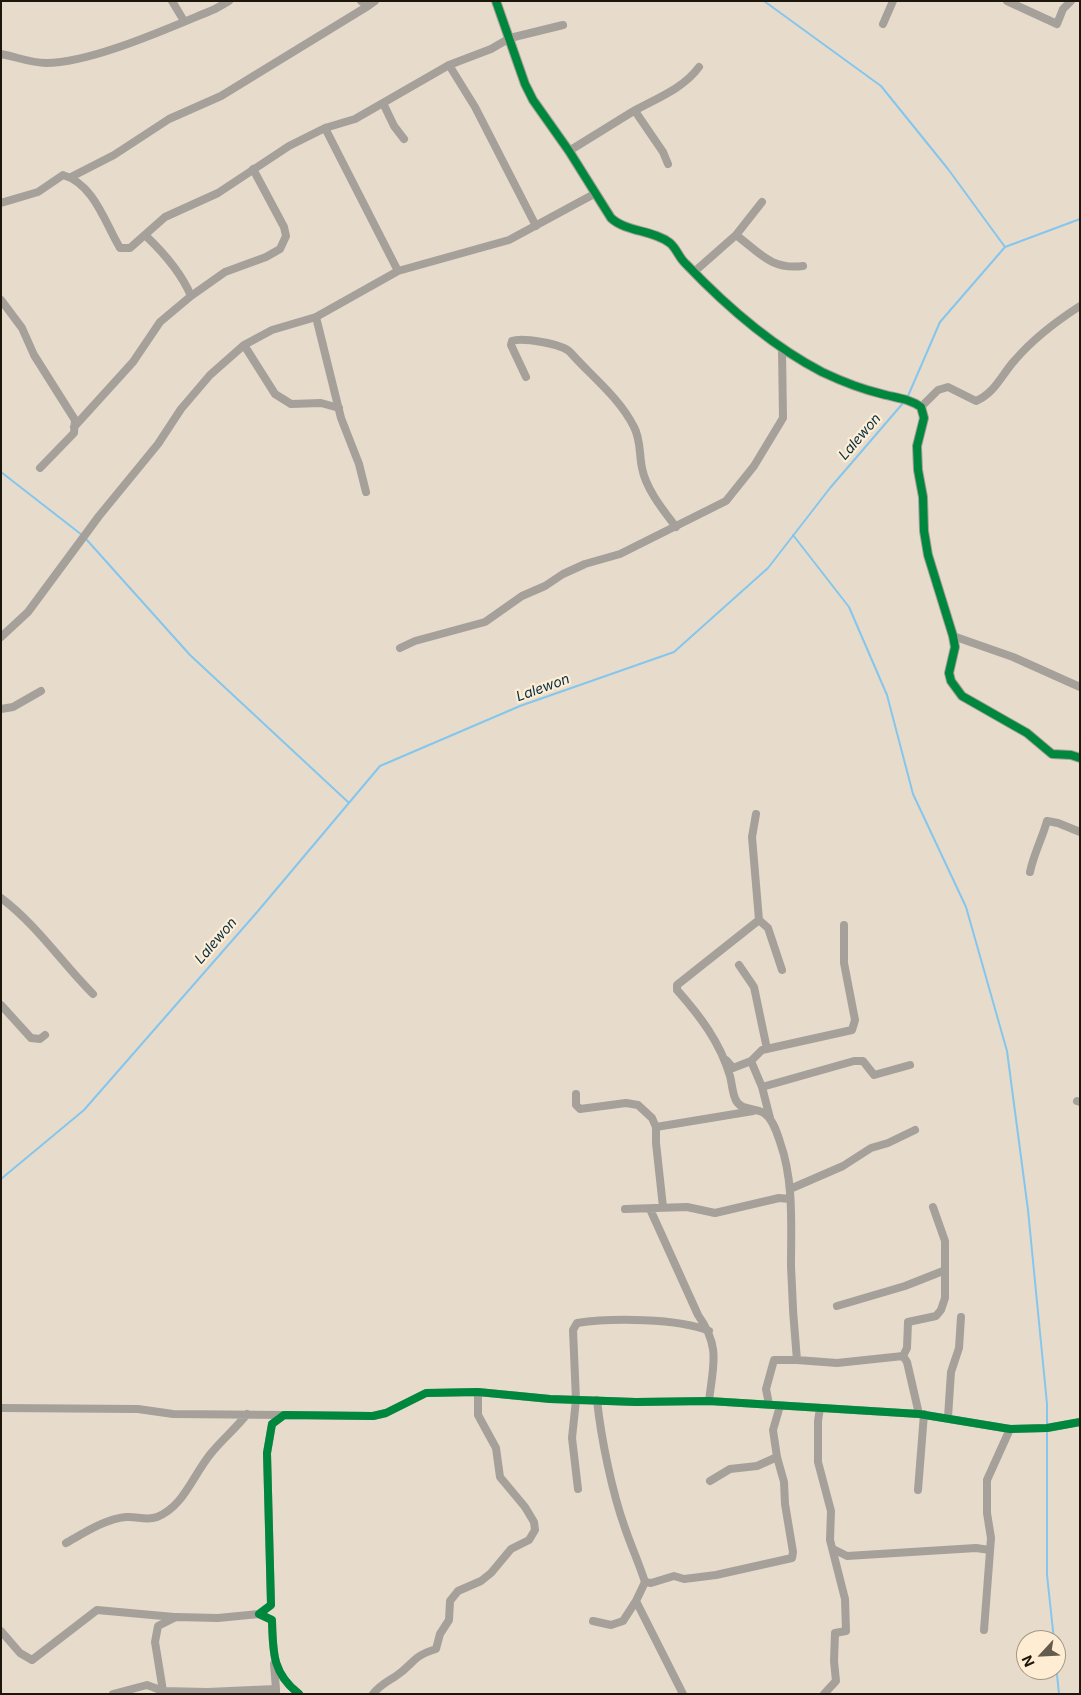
<!DOCTYPE html>
<style>
body{margin:0}
#map{position:relative;width:1081px;height:1695px;overflow:hidden;background:#e7dccb;font-family:Inter,sans-serif}
canvas{display:block}
.frame{position:absolute;inset:0;border:2px solid #1d160a;pointer-events:none}
.north{position:absolute;left:1016px;top:1630px;width:50px;height:50px;box-sizing:border-box;background:#feedd3;border:1px solid #a49783;border-radius:50%;rotate:245deg;font-size:14px;font-weight:700;line-height:20px;text-align:center;color:#1d160a}
.north::after{content:'';display:block;margin:auto;width:18px;height:22px;background:#645b4e;clip-path:polygon(50% 0,100% 100%,50% 72%,0 100%)}
</style>
<div id="map">
<canvas width="1081" height="1695"></canvas>
<div class="frame"></div>
<div class="north">N</div>
</div>
<script>
const ctx = document.querySelector('canvas').getContext('2d');
ctx.lineJoin = 'round';
function trace(path, color, width, dash) {
  ctx.strokeStyle = color;
  ctx.lineWidth = width;
  ctx.lineCap = dash ? 'butt' : 'round';
  ctx.setLineDash(dash || []);
  ctx.stroke(path);
}
function drawText(font, color, halo, rows, align = 'center') {
  ctx.font = font + ' Inter,sans-serif';
  ctx.lineWidth = 4.5;
  ctx.setLineDash([]);
  ctx.textBaseline = 'middle';
  ctx.strokeStyle = halo;
  ctx.fillStyle = color;
  for (const [text, x, y, turn = 0] of rows) {
    ctx.save();
    ctx.translate(x, y);
    ctx.rotate((+turn || 0) * Math.PI / 180);
    ctx.textAlign = isNaN(turn) ? turn : align;
    if (halo) ctx.strokeText(text, 0, 0);
    ctx.fillText(text, 0, 0);
    ctx.restore();
  }
}
const stream = new Path2D(`
 M 764,1 L 881,86 L 948,169 L 1005,247
 M 908,396 L 940,322 L 1005,247 L 1080,219
 M 1,472 L 82,535
 M 793,535 L 849,607 L 887,695 L 913,794 L 966,907 L 1007,1051 L 1028,1210 L 1047,1404 L 1047,1425
 M 86,539 L 190,655 L 348,802
 M 1,1179 L 84,1110 L 258,911 L 380,766 L 520,706 L 674,652 L 768,568 L 830,488 L 904,402
 M 1047,1430 L 1047,1575 L 1054,1640
 M 1056,1665 L 1059,1694`);
const street = new Path2D(`
 M 172,1 L 184,21
 M 361,1 L 368,6 L 375,1
 M 1007,1 L 1057,24 L 1063,9 L 1071,1
 M 883,24 L 893,1
 M 1,54 C 17,57 31,63 46,63 C 92,63 171,27 215,9 L 229,1
 M 449,65 L 475,107 L 536,226
 M 383,103 L 394,126 L 404,139
 M 635,111 L 663,152 L 668,164
 M 325,128 L 398,271
 M 569,151 C 590,138 611,125 632,112 C 655,99 683,89 699,67
 M 71,177 L 114,155 L 169,119 L 221,96 L 368,6
 M 1,203 L 38,192 L 63,175 C 94,184 105,223 120,248 L 130,248 L 165,217 L 218,193 L 289,146 L 325,128 L 355,119 L 449,65 L 491,49 L 510,38 L 563,25
 M 145,235 C 164,253 181,272 191,296
 M 736,235 C 760,253 771,270 803,266
 M 694,272 L 736,235 L 762,202
 M 1,300 L 22,328 L 34,355 L 75,420 L 74,433 L 40,468
 M 316,317 L 341,418 L 359,464 L 366,492
 M 244,345 L 275,394 L 291,404 L 321,403 L 339,408
 M 526,377 L 511,345 L 512,341 C 522,337 562,344 570,352 C 591,376 619,397 634,427 C 641,440 639,454 642,468 C 646,489 663,510 676,527
 M 921,407 L 938,390 L 948,387 L 976,401 C 995,393 1002,374 1015,360 C 1034,338 1055,322 1080,306
 M 74,427 L 133,362 L 160,322 L 191,296 L 225,272 L 266,257 L 280,249 L 286,236 L 284,227 L 253,169
 M 953,636 L 1013,657 L 1080,687
 M 1,637 L 28,612 L 99,516 L 158,444 L 181,409 L 210,375 L 244,345 L 272,330 L 316,317 L 398,271 L 509,240 L 596,193
 M 400,648 L 415,641 L 485,622 L 522,596 L 545,586 L 563,574 L 585,564 L 620,554 L 726,501 L 754,466 L 783,418 L 782,349
 M 1,709 L 13,707 L 41,691
 M 756,814 L 752,837 L 759,920
 M 1030,872 C 1034,853 1042,839 1047,821 L 1058,823 L 1080,832
 M 1,898 C 37,925 62,963 93,994
 M 739,965 L 754,987 L 767,1049
 M 1,1005 L 31,1038 L 40,1039 L 45,1035
 M 726,1060 L 733,1068 L 751,1061 L 762,1050 L 852,1030 L 855,1020 L 844,963 L 844,925
 M 751,1061 L 762,1087
 M 576,1094 L 576,1105 L 580,1109 L 626,1103 L 638,1105 L 652,1118 L 656,1127 L 656,1143 L 663,1207
 M 1077,1101 L 1080,1102
 M 770,1118 L 762,1087 L 854,1061 L 863,1061 L 874,1075 L 910,1065
 M 656,1127 L 753,1111
 M 790,1189 L 843,1166 L 871,1148 L 888,1143 L 915,1130
 M 625,1209 L 687,1207 L 715,1213 L 779,1198 L 790,1199
 M 650,1209 L 698,1315 C 721,1347 713,1365 709,1401
 M 837,1306 L 905,1286 L 943,1271
 M 903,1356 L 907,1348 L 908,1322 L 936,1316 L 941,1310 L 945,1298 L 945,1241 L 933,1207
 M 797,1360 L 837,1363 L 903,1356 L 907,1362 L 919,1414
 M 597,1400 C 601,1438 612,1492 625,1528 C 631,1546 639,1563 645,1582 L 636,1601 L 683,1694
 M 769,1404 L 766,1389 L 774,1360 L 797,1360 C 794,1329 792,1298 791,1266 C 791,1225 794,1181 780,1142 C 777,1133 773,1119 764,1113 C 754,1107 739,1111 735,1098 C 732,1091 732,1083 730,1076 C 720,1042 700,1016 677,990 L 677,985 L 759,920 L 768,928 L 782,970
 M 1,1408 L 138,1409 L 173,1414 L 284,1415
 M 820,1408 L 818,1421 L 818,1462 L 831,1511 L 830,1540 L 845,1599 L 846,1631 L 835,1633 L 834,1661 L 836,1681 L 824,1694
 M 948,1417 L 951,1372 L 959,1348 L 961,1317
 M 710,1481 L 730,1469 L 757,1466 L 777,1457
 M 578,1489 L 572,1438 L 576,1400 L 573,1330 L 577,1323 C 610,1318 679,1318 709,1331
 M 918,1490 L 924,1414
 M 66,1543 C 84,1533 105,1519 126,1517 C 136,1516 147,1521 157,1517 C 185,1506 194,1472 213,1451 C 224,1438 237,1427 247,1414
 M 833,1549 L 847,1556 L 976,1548 L 990,1550
 M 645,1582 L 651,1583 L 674,1576 L 684,1579 L 716,1575 L 792,1558 L 793,1552 L 785,1504 L 784,1482 L 777,1457 L 773,1430 L 780,1406
 M 259,1614 L 218,1618 L 176,1617 L 158,1626 L 155,1642 L 163,1691 L 207,1692 L 276,1689 L 276,1694
 M 593,1621 L 611,1625 L 623,1621 L 636,1601
 M 984,1630 L 991,1538 L 987,1513 L 987,1480 L 1010,1429
 M 1,1631 L 20,1653 L 32,1660 L 97,1610 L 174,1617
 M 274,1664 L 276,1689
 M 113,1694 L 147,1685 L 163,1691
 M 299,1694 C 272,1673 273,1652 272,1620 L 259,1614 L 271,1605 L 267,1453 L 272,1424 L 284,1415 L 373,1416 L 386,1413 L 426,1393 L 478,1392 L 550,1399 L 636,1402 L 709,1401 L 919,1414 L 1010,1429 L 1047,1428 L 1080,1422
 M 373,1694 C 380,1685 387,1682 396,1676 C 414,1664 412,1656 436,1649 L 440,1634 L 449,1620 L 450,1601 L 458,1591 L 481,1581 L 491,1573 L 511,1549 L 529,1540 L 535,1530 L 534,1522 L 525,1507 L 500,1477 L 496,1448 L 478,1415 L 478,1392`);
const secondary = new Path2D(`
 M 496,1 L 525,84 L 533,100 L 569,151 L 611,218 C 626,232 653,230 670,243 C 677,249 679,258 686,264 C 726,306 770,345 822,372 C 841,381 861,389 882,394 C 896,398 908,398 921,407 L 924,418 L 917,446 L 918,470 L 923,497 L 924,531 L 928,555 L 953,636 L 955,647 L 949,673 L 951,681 L 962,696 L 1027,733 L 1052,754 L 1071,755 L 1080,758`);
const cycleway = new Path2D(`
 M 496,1 L 525,84 L 533,100 L 569,151 L 611,218 C 626,232 653,230 670,243 C 677,249 679,258 686,264 C 726,306 770,345 822,372 C 841,381 861,389 882,394 C 896,398 908,398 921,407 L 924,418 L 917,446 L 918,470 L 923,497 L 924,531 L 928,555 L 953,636 L 955,647 L 949,673 L 951,681 L 962,696 L 1027,733 L 1052,754 L 1071,755 L 1080,758
 M 299,1694 C 272,1673 273,1652 272,1620 L 259,1614 L 271,1605 L 267,1453 L 272,1424 L 284,1415 L 373,1416 L 386,1413 L 426,1393 L 478,1392 L 550,1399 L 636,1402 L 709,1401 L 919,1414 L 1010,1429 L 1047,1428 L 1080,1422`);
const waterNames = [
 ["Lalewon",860,437,-49],
 ["Lalewon",543,688,-20],
 ["Lalewon",216,941,-49]
];
trace(stream, '#84c6ed', 2);
trace(street, '#a6a09a', 8);
trace(secondary, '#a69e97', 10);
trace(cycleway, '#00873e', 8);
drawText('italic 14px', '#022e47', '#feedd3', waterNames);
</script>
